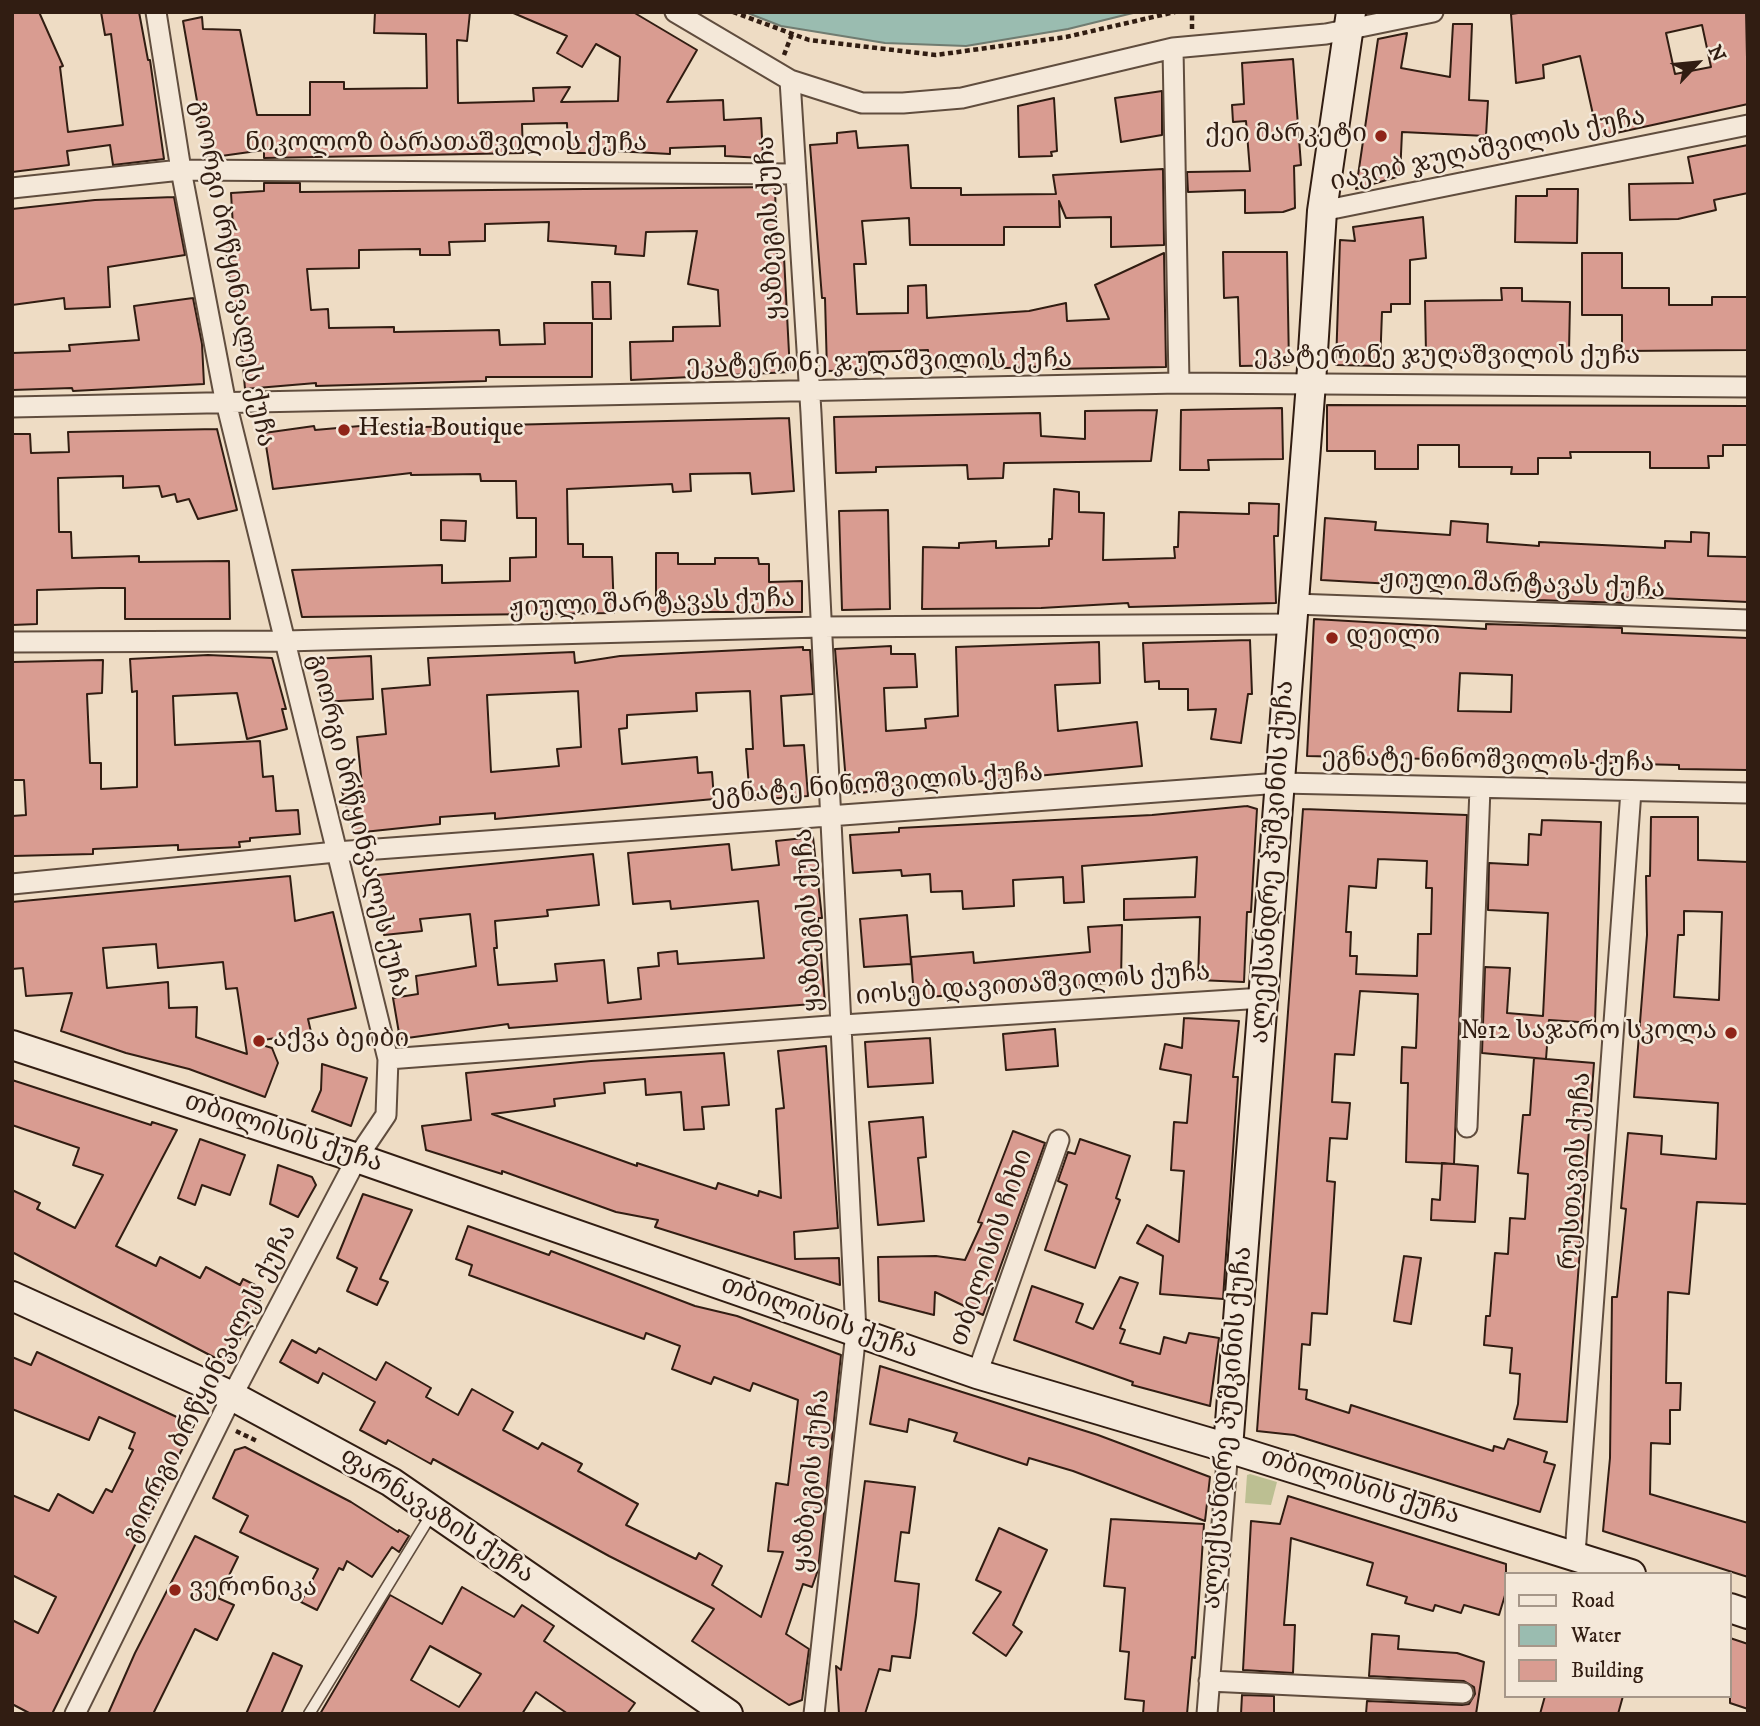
<!DOCTYPE html>
<meta charset="utf-8">
<style>
body{margin:0}
#map{position:relative;width:1760px;height:1726px;overflow:hidden;background:#eedcc4;font-family:"IM FELL DW Pica",serif}
canvas{display:block}
.frame{position:absolute;inset:0;border:14px solid #311d12;pointer-events:none}
.legend{position:absolute;left:1504px;top:1572px;width:228px;height:126px;box-sizing:border-box;background:#f4e8d9;border:2px solid #a69789;margin:0;padding:9px 12px;list-style:none;font-size:21px;color:#311d12}
.legend li{display:flex;align-items:center;gap:14px;height:35px}
.legend b{width:35px;border:2px solid #a69789}
.north{position:absolute;left:1662px;top:28px;width:70px;height:70px;-webkit-text-stroke:5px #f4e8d9;paint-order:stroke;rotate:64deg;font-size:19px;font-weight:700;line-height:28px;text-align:center;color:#311d12}
.north::after{content:'';display:block;margin:auto;width:24px;height:32px;background:#311d12;clip-path:polygon(50% 0,100% 100%,50% 72%,0 100%)}
</style>
<div id="map">
<canvas width="1760" height="1726"></canvas>
<div class="frame"></div>
<ul class="legend">
<li><b style="height:9px;background:#f4e8d9"></b>Road</li>
<li><b style="height:19px;background:#9abcb0"></b>Water</li>
<li><b style="height:19px;background:#d99c91"></b>Building</li>
</ul>
<div class="north">N</div>
</div>
<script>
const c = document.querySelector('canvas').getContext('2d');
c.lineJoin = 'round';
function fill(path, color) {
  c.fillStyle = color;
  c.fill(path, 'evenodd');
}
function poly(rows) {
  const path = new Path2D();
  for (const r of rows) {
    path.moveTo(r[0], r[1]);
    for (let i = 2; i < r.length; i += 2) path.lineTo(r[i], r[i + 1]);
  }
  return path;
}
function stroke(path, color, width, dash) {
  c.strokeStyle = color;
  c.lineWidth = width;
  c.lineCap = dash ? 'butt' : 'round';
  c.setLineDash(dash || []);
  c.stroke(path);
}
function drawText(font, color, halo, rows, align = 'center') {
  c.font = font + ' "IM FELL DW Pica","Noto Serif Georgian",serif';
  c.lineWidth = 5;
  c.setLineDash([]);
  c.textBaseline = 'middle';
  c.strokeStyle = halo;
  c.fillStyle = color;
  for (const [text, x, y, turn = 0] of rows) {
    c.save();
    c.translate(x, y);
    c.rotate((+turn || 0) * Math.PI / 180);
    c.textAlign = isNaN(turn) ? turn : align;
    if (halo) c.strokeText(text, 0, 0);
    c.fillText(text, 0, 0);
    c.restore();
  }
}
fill(poly([
 [1250,1474,1277,1482,1271,1505,1245,1503,1247,1475]
]), '#bcbf92');
const water = poly([
 [745,12,1137,12,1068,29,966,46,885,43,781,26,745,12]
]);
fill(water, '#9abcb0');
stroke(water, '#707c71', 2);
const building = poly([
 [12,12,39,12,63,66,60,67,68,132,123,125,111,34,105,35,101,12,139,12,148,60,150,60,164,159,113,165,110,145,67,151,69,165,12,172,12,12],
 [375,12,470,12,467,41,457,40,458,103,534,101,533,88,570,87,561,102,618,101,620,57,596,44,582,67,557,53,567,36,511,12,633,12,697,50,667,102,723,100,724,120,761,118,763,158,725,156,725,146,670,148,670,154,596,150,596,153,568,153,567,123,522,124,523,153,264,158,264,150,207,158,183,21,202,17,203,29,240,30,257,115,310,115,310,82,344,82,344,89,427,88,426,34,374,33,375,12],
 [1525,12,1746,12,1748,104,1598,137,1580,56,1543,65,1544,78,1516,83,1511,14,1525,12],
 [1702,25,1711,67,1675,74,1666,33,1702,25],
 [1453,24,1472,24,1469,100,1488,101,1486,136,1402,132,1400,176,1356,189,1378,39,1407,33,1401,68,1450,77,1453,24],
 [1293,59,1301,165,1294,166,1295,208,1283,212,1245,213,1245,190,1188,192,1187,172,1250,171,1246,121,1233,122,1232,105,1244,104,1242,63,1293,59],
 [1162,91,1162,135,1121,142,1115,98,1162,91],
 [1054,98,1057,151,1051,152,1052,156,1019,157,1018,106,1054,98],
 [856,131,858,148,908,145,911,188,961,188,961,195,1056,194,1053,175,1163,169,1164,245,1111,247,1111,217,1066,218,1059,201,1060,227,1004,227,1004,245,910,245,909,218,862,221,866,264,854,264,857,314,908,313,908,286,926,285,927,318,1029,311,1066,303,1067,321,1109,319,1095,285,1164,253,1166,367,1053,369,1053,366,984,369,984,365,929,369,928,350,869,352,870,370,827,371,825,298,822,298,810,145,837,143,837,133,856,131],
 [1748,145,1748,193,1714,200,1716,210,1678,219,1630,220,1629,184,1693,183,1688,157,1748,145],
 [264,183,300,183,300,192,775,187,777,257,784,257,790,372,631,380,630,342,673,341,673,327,720,326,718,290,688,284,697,231,646,232,644,256,615,254,616,246,548,241,549,222,485,224,485,241,449,242,450,255,420,255,420,249,359,250,359,268,307,269,311,310,328,309,329,328,394,327,394,332,499,330,500,345,545,344,544,323,592,323,592,377,486,377,486,381,316,386,316,383,245,389,239,321,235,321,223,227,233,227,231,193,264,191,264,183],
 [1547,189,1578,189,1577,243,1515,242,1516,196,1547,196,1547,189],
 [174,197,185,255,108,267,110,307,65,309,64,298,12,305,12,209,95,200,174,197],
 [1423,217,1426,258,1410,260,1410,304,1391,304,1391,312,1382,312,1380,366,1336,365,1340,240,1355,241,1353,227,1423,217],
 [1223,252,1287,252,1289,365,1240,366,1238,297,1224,298,1223,252],
 [1582,253,1622,253,1622,288,1669,288,1669,305,1712,305,1712,297,1748,297,1748,350,1622,351,1622,315,1582,315,1582,253],
 [592,282,610,282,611,319,593,319,592,282],
 [1501,288,1522,288,1522,301,1570,302,1569,352,1426,354,1425,301,1502,300,1501,288],
 [193,298,202,344,204,384,73,391,72,388,12,390,12,353,70,351,69,345,139,340,134,306,193,298],
 [1327,405,1748,406,1748,445,1723,445,1723,456,1708,456,1709,468,1650,468,1650,452,1570,452,1571,458,1538,458,1538,474,1511,474,1512,467,1459,467,1459,445,1418,445,1418,469,1375,469,1375,451,1327,451,1327,405],
 [1282,408,1283,459,1208,460,1209,470,1180,470,1181,410,1282,408],
 [1157,410,1151,461,1004,463,1003,478,968,479,967,465,876,467,876,472,836,473,834,417,1040,413,1041,436,1085,439,1085,411,1157,410],
 [789,418,794,491,752,494,750,473,690,474,691,491,673,492,672,484,567,489,568,544,583,544,583,557,612,557,614,613,302,617,292,570,442,565,442,583,510,581,510,558,536,557,536,518,517,518,516,481,481,481,480,474,411,475,411,473,273,489,264,433,314,426,315,430,383,424,383,428,789,418],
 [217,429,237,510,198,519,189,499,177,502,175,494,162,497,159,486,123,488,123,476,58,478,59,532,71,532,72,558,139,556,139,562,229,561,230,619,125,619,125,588,101,588,37,590,37,624,12,625,12,434,30,434,31,453,69,452,68,432,217,429],
 [1054,489,1079,492,1079,512,1104,513,1103,560,1175,558,1174,547,1178,547,1179,512,1249,514,1249,503,1279,504,1278,536,1274,536,1276,603,1129,607,1128,603,1041,608,922,609,923,547,959,548,959,543,996,541,996,548,1049,546,1049,539,1052,539,1054,489],
 [888,510,890,609,842,610,839,511,888,510],
 [1325,518,1376,522,1375,530,1450,535,1451,521,1488,524,1487,542,1539,546,1539,542,1665,548,1665,541,1691,542,1691,532,1709,533,1708,556,1748,557,1748,602,1633,597,1624,598,1624,603,1537,600,1537,592,1321,580,1325,518],
 [441,520,466,521,465,541,441,540,441,520],
 [656,553,678,553,678,564,715,564,715,558,758,558,759,564,769,564,769,582,802,581,802,612,656,612,656,553],
 [1314,619,1486,629,1486,624,1622,628,1622,633,1748,638,1748,770,1679,769,1679,765,1307,756,1314,619],
 [1460,673,1512,675,1511,712,1458,711,1460,673],
 [1250,640,1252,694,1248,694,1241,743,1211,739,1216,709,1188,710,1188,689,1159,689,1159,681,1145,682,1143,643,1250,640],
 [1099,642,1100,683,1055,685,1058,731,1137,722,1142,766,847,794,835,649,891,646,891,654,915,654,917,687,884,688,886,731,926,728,925,719,958,716,956,647,1099,642],
 [803,647,803,650,810,650,813,694,781,696,784,746,804,745,808,796,750,800,746,749,753,749,750,691,696,693,697,711,627,715,627,728,619,729,622,764,697,757,698,773,712,772,714,799,495,819,495,813,440,817,440,824,354,833,341,788,362,786,357,737,386,734,382,689,430,685,428,658,574,652,575,663,620,656,803,647],
 [578,691,581,747,557,749,559,766,491,772,487,695,578,691],
 [208,655,272,658,286,709,282,709,287,729,247,739,237,693,173,696,175,745,260,741,263,777,273,776,276,811,298,810,300,834,250,838,250,841,239,842,240,847,178,850,178,845,93,849,93,854,12,856,12,816,26,815,24,780,12,780,12,662,103,660,102,693,87,694,90,763,101,763,101,789,137,787,137,691,132,692,130,659,208,655],
 [371,656,373,699,322,702,312,659,371,656],
 [1247,806,1257,809,1251,912,1247,912,1244,982,1198,980,1200,917,1124,920,1124,899,1195,897,1197,857,1082,866,1084,902,1064,903,1063,877,1013,880,1014,906,963,909,962,891,931,892,930,874,902,876,901,870,853,873,850,835,899,832,899,828,1152,815,1247,806],
 [1303,809,1467,815,1454,1164,1406,1162,1408,1083,1401,1083,1402,1047,1416,1048,1418,994,1360,991,1354,1055,1335,1054,1332,1102,1350,1103,1347,1139,1330,1138,1327,1181,1335,1182,1327,1314,1312,1313,1310,1345,1302,1344,1299,1389,1307,1390,1306,1399,1349,1413,1351,1405,1493,1451,1494,1446,1504,1449,1508,1439,1547,1452,1544,1462,1555,1465,1540,1512,1294,1435,1257,1431,1303,809],
 [1378,859,1427,861,1426,888,1432,888,1431,934,1418,934,1417,976,1356,974,1357,956,1350,956,1351,932,1346,932,1349,886,1376,888,1378,859],
 [1651,817,1698,817,1698,860,1748,862,1748,1204,1697,1202,1689,1294,1668,1292,1666,1383,1681,1383,1680,1410,1670,1410,1670,1444,1651,1443,1650,1494,1748,1523,1748,1577,1603,1531,1610,1458,1612,1297,1617,1297,1626,1209,1621,1208,1628,1133,1662,1136,1661,1154,1716,1159,1718,1103,1634,1097,1647,935,1646,876,1650,876,1651,817],
 [1684,911,1722,912,1719,1000,1674,997,1678,935,1684,935,1684,911],
 [1542,820,1601,822,1595,1023,1549,1020,1546,1059,1482,1053,1485,967,1510,968,1507,1013,1543,1016,1548,913,1488,910,1489,863,1528,865,1529,834,1541,835,1542,820],
 [813,837,822,918,818,918,825,1003,509,1028,508,1024,400,1039,393,998,418,994,416,976,476,966,470,914,420,919,422,931,384,935,378,875,593,854,599,905,547,910,548,916,495,921,497,948,494,948,498,985,557,981,555,964,604,960,608,1003,641,999,638,968,659,966,658,953,677,951,678,964,764,958,758,901,671,909,670,901,633,904,628,853,729,844,732,870,779,865,776,841,813,837],
 [290,876,295,921,333,912,356,1008,308,1019,311,1032,252,1042,272,1048,278,1063,265,1097,189,1069,126,1053,61,1031,72,993,26,996,23,968,12,969,12,902,290,876],
 [156,944,158,968,223,962,226,989,237,988,247,1054,196,1037,197,1007,169,1008,168,982,107,988,103,948,156,944],
 [907,915,911,964,864,967,860,919,907,915],
 [1122,925,1121,982,914,998,911,957,973,952,974,963,1090,952,1088,927,1122,925],
 [1184,1018,1239,1021,1233,1077,1238,1077,1223,1299,1160,1294,1163,1256,1137,1243,1147,1225,1179,1242,1184,1171,1171,1170,1174,1122,1187,1123,1191,1075,1160,1069,1165,1044,1182,1048,1184,1018],
 [1055,1029,1058,1066,1006,1070,1003,1034,1055,1029],
 [930,1038,933,1083,868,1087,865,1042,930,1038],
 [826,1046,838,1228,794,1232,795,1259,839,1258,840,1285,655,1227,658,1220,616,1212,502,1171,502,1174,426,1150,422,1126,471,1120,466,1073,591,1061,724,1053,729,1105,702,1107,704,1129,684,1130,681,1092,646,1095,645,1079,604,1083,605,1093,554,1099,555,1106,492,1114,637,1166,637,1163,716,1189,718,1183,758,1196,759,1191,781,1198,776,1109,784,1108,778,1051,826,1046],
 [1534,1058,1594,1063,1567,1422,1514,1419,1518,1404,1520,1374,1510,1373,1512,1348,1484,1345,1486,1316,1490,1316,1495,1253,1508,1254,1510,1218,1525,1219,1528,1174,1518,1173,1523,1115,1530,1115,1534,1058],
 [322,1064,367,1078,351,1126,312,1111,321,1090,322,1064],
 [12,1080,151,1125,152,1122,177,1130,116,1246,156,1266,160,1257,200,1278,206,1267,240,1285,243,1279,265,1290,227,1364,12,1252,12,1190,40,1203,37,1209,75,1228,103,1175,73,1165,79,1148,12,1125,12,1080],
 [923,1117,926,1157,918,1158,924,1221,878,1225,869,1122,923,1117],
 [1013,1131,1045,1143,983,1315,935,1292,934,1315,879,1301,878,1257,936,1256,965,1260,982,1223,978,1222,1013,1131],
 [200,1139,245,1155,230,1195,202,1185,195,1205,178,1198,200,1139],
 [1080,1139,1130,1156,1116,1198,1120,1200,1095,1268,1045,1250,1067,1185,1058,1181,1068,1152,1075,1154,1080,1139],
 [1442,1163,1478,1166,1475,1222,1431,1220,1432,1199,1440,1200,1442,1163],
 [278,1165,312,1177,316,1185,298,1217,270,1204,278,1165],
 [363,1194,412,1210,380,1279,388,1282,377,1305,347,1291,357,1268,337,1258,363,1194],
 [468,1226,549,1255,551,1251,695,1306,737,1316,841,1355,818,1570,812,1587,803,1584,786,1634,809,1649,802,1700,789,1705,692,1641,714,1609,609,1556,433,1459,431,1464,388,1440,386,1444,360,1430,375,1402,323,1373,318,1383,280,1362,292,1340,316,1353,319,1348,376,1380,386,1362,431,1388,426,1397,458,1415,472,1389,513,1412,503,1430,538,1449,542,1443,582,1464,578,1471,638,1504,626,1525,696,1559,699,1553,722,1566,712,1585,761,1617,783,1552,768,1551,776,1483,788,1485,798,1400,753,1383,750,1391,714,1377,711,1384,672,1369,680,1346,646,1333,644,1339,469,1275,472,1265,456,1259,468,1226],
 [1404,1256,1421,1258,1411,1324,1394,1321,1404,1256],
 [1120,1277,1138,1283,1120,1328,1125,1330,1120,1343,1160,1354,1164,1337,1186,1343,1189,1333,1219,1338,1210,1406,1132,1385,1133,1382,1014,1340,1032,1286,1083,1304,1076,1322,1093,1329,1120,1277],
 [37,1352,194,1425,52,1714,31,1714,12,1704,12,1620,38,1633,56,1597,12,1575,12,1495,49,1511,58,1494,93,1513,106,1489,112,1492,133,1450,129,1448,135,1433,99,1417,89,1440,12,1409,12,1357,31,1365,37,1352],
 [880,1366,1098,1435,1210,1477,1205,1521,1073,1471,1029,1458,1027,1465,954,1441,957,1433,909,1419,907,1432,870,1424,880,1366],
 [245,1447,351,1502,398,1532,399,1530,409,1536,399,1552,392,1547,372,1577,347,1561,343,1570,339,1568,317,1610,301,1602,318,1569,240,1532,248,1516,213,1498,235,1450,245,1447],
 [865,1481,915,1487,909,1533,901,1532,895,1581,919,1584,916,1615,910,1658,892,1656,890,1671,879,1669,865,1714,839,1714,836,1666,841,1670,865,1481],
 [1288,1496,1506,1564,1506,1592,1499,1615,1464,1605,1461,1613,1435,1605,1433,1611,1405,1603,1407,1597,1367,1585,1373,1563,1291,1538,1284,1625,1295,1625,1293,1673,1243,1670,1251,1521,1280,1524,1288,1496],
 [1111,1519,1204,1524,1195,1658,1192,1657,1187,1714,1143,1714,1144,1701,1125,1699,1129,1652,1120,1651,1125,1588,1104,1586,1111,1519],
 [999,1528,1047,1550,1013,1625,1022,1632,1006,1656,973,1633,1001,1592,976,1580,999,1528],
 [195,1536,238,1557,218,1598,234,1605,217,1640,195,1629,153,1714,108,1714,135,1653,195,1536],
 [462,1587,514,1617,522,1605,554,1626,544,1641,635,1703,627,1714,568,1714,536,1692,522,1714,320,1714,390,1595,442,1624,462,1587],
 [430,1646,481,1674,459,1707,411,1680,430,1646],
 [1372,1634,1399,1636,1398,1649,1457,1653,1484,1662,1476,1714,1366,1714,1367,1701,1462,1705,1469,1704,1475,1694,1474,1687,1464,1681,1369,1676,1372,1634],
 [1730,1638,1748,1644,1748,1709,1730,1703,1730,1638],
 [273,1653,302,1666,281,1714,246,1714,273,1653],
 [1242,1695,1274,1696,1274,1714,1241,1714,1242,1695],
 [1545,1696,1623,1696,1618,1714,1540,1714,1545,1696]
]);
fill(building, '#d99c91');
stroke(building, '#311d12', 2);
const service = poly([
 [309,1714,431,1515]
]);
const minor = poly([
 [675,12,790,80,862,103,903,103,962,98,1173,48,1326,34,1433,12],
 [1173,48,1179,383],
 [790,80,811,413,856,1332,814,1714],
 [12,188,181,170,796,174],
 [1322,211,1748,125],
 [12,407,1179,383,1748,387],
 [1294,604,1748,620],
 [12,642,285,641,821,627,1292,624],
 [12,884,336,852,1280,783,1748,793],
 [388,1059,843,1025,1263,998],
 [1467,1127,1480,788],
 [977,1374,1059,1140],
 [1575,1554,1631,791],
 [1209,1681,1463,1693],
 [75,1714,232,1396,357,1158,386,1115,388,1059,224,394,181,170,156,12],
 [1207,1714,1228,1448]
]);
const secondary = poly([
 [12,1045,357,1158,977,1374,1228,1448,1631,1574],
 [12,1296,232,1396,391,1482,728,1714],
 [1228,1448,1311,383,1322,211,1351,12],
 [1730,1608,1748,1614]
]);
stroke(service, '#604d3e', 13);
stroke(minor, '#604d3e', 23);
stroke(secondary, '#311d12', 32);
stroke(poly([
 [733,12,809,40,936,55,1066,37,1175,12],
 [1192,29,1192,12],
 [784,55,792,34],
 [236,1431,259,1442]
]), '#311d12', 4.5, [5, 3.5]);
stroke(service, '#f4e8d9', 10);
stroke(minor, '#f4e8d9', 19);
stroke(secondary, '#f4e8d9', 28);
for (const [x, y, r, color] of [
 [1381,136,7,"#8f2418"],
 [344,430,7,"#8f2418"],
 [1332,638,7,"#8f2418"],
 [1731,1033,7,"#8f2418"],
 [259,1041,7,"#8f2418"],
 [175,1590,7,"#8f2418"]
]) {
  const dot = new Path2D();
  dot.arc(x, y, r, 0, 2 * Math.PI);
  c.fillStyle = color;
  c.fill(dot);
  stroke(dot, '#f4e8d9', 2.5);
}
drawText('26px', '#311d12', '#f4e8d9', [
 ["ქეი მარკეტი",1367,136,"right"],
 ["Hestia Boutique",358,430],
 ["დეილი",1346,638],
 ["№12 საჯარო სკოლა",1717,1033,"right"],
 ["აქვა ბეიბი",273,1041],
 ["ვერონიკა",189,1590]
], 'left');
drawText('26px', '#311d12', '#f4e8d9', [
 ["ნიკოლოზ ბარათაშვილის ქუჩა",446,145],
 ["იაკობ ჯუღაშვილის ქუჩა",1488,151,-12],
 ["ყაზბეგის ქუჩა",772,228,-93],
 ["გიორგი ბრწყინვალეს ქუჩა",231,274,79],
 ["ეკატერინე ჯუღაშვილის ქუჩა",1447,358],
 ["ეკატერინე ჯუღაშვილის ქუჩა",879,364,-1],
 ["ჟიული შარტავას ქუჩა",1522,586,2],
 ["ჟიული შარტავას ქუჩა",652,605,-2],
 ["ეგნატე ნინოშვილის ქუჩა",1488,762,1],
 ["ეგნატე ნინოშვილის ქუჩა",877,786,-4],
 ["გიორგი ბრწყინვალეს ქუჩა",357,826,76],
 ["ალექსანდრე პუშკინის ქუჩა",1274,862,-86],
 ["ყაზბეგის ქუჩა",810,920,-93],
 ["იოსებ დავითაშვილის ქუჩა",1033,986,-4],
 ["თბილისის ქუჩა",283,1134,18],
 ["რუსთავის ქუჩა",1577,1171,-86],
 ["თბილისის ჩიხი",993,1248,-71],
 ["თბილისის ქუჩა",819,1319,19],
 ["გიორგი ბრწყინვალეს ქუჩა",211,1384,-63],
 ["ალექსანდრე პუშკინის ქუჩა",1229,1428,-85],
 ["ყაზბეგის ქუჩა",813,1481,-84],
 ["თბილისის ქუჩა",1360,1488,17],
 ["ფარნავაზის ქუჩა",436,1517,33]
]);
</script>
